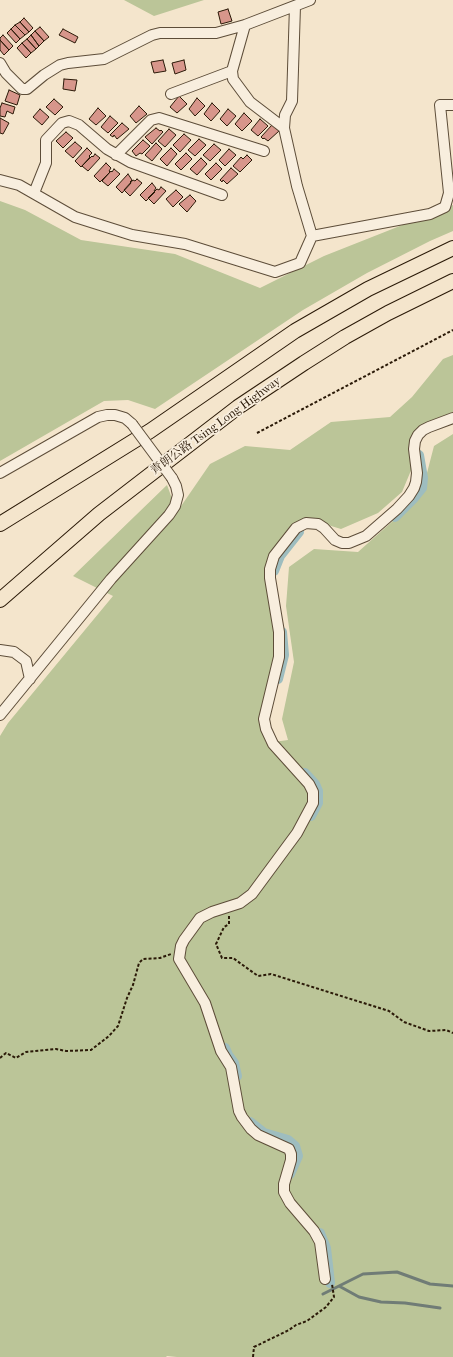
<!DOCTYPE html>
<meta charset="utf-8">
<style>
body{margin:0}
canvas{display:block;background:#f4e5cc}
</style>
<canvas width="453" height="1357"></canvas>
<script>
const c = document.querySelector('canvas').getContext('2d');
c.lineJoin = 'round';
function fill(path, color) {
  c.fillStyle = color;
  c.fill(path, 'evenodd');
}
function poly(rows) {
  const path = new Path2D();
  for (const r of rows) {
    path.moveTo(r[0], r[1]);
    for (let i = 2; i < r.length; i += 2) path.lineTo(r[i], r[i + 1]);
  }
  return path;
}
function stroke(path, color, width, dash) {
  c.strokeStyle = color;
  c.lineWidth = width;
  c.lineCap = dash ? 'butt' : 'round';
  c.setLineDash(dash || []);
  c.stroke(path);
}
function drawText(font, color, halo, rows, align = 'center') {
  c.font = font + ' "IM FELL French Canon","Noto Serif TC",serif';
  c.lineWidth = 3.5;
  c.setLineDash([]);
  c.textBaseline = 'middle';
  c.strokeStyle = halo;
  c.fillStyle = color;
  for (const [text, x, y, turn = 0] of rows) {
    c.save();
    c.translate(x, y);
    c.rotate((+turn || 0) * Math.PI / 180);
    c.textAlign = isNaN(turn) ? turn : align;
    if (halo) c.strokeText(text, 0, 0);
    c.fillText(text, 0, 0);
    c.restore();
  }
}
fill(poly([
 [124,0,204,0,154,16],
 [0,201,25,210,81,240,175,254,260,288,324,256,453,205,453,231,430,241,367,273,303,310,155,409,128,400,104,401,0,461],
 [453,355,453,412,426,423,413,445,412,468,402,492,378,513,341,529,308,519,267,571,273,612,277,663,261,711,260,727,266,743,288,740,282,719,294,662,286,606,289,567,314,549,358,552,421,496,434,446,453,434,453,1357,177,1357,167,1356,166,1357,0,1357,0,736,8,723,113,596,73,576,167,485,177,512,210,464,245,446,290,450,331,422,390,417,412,397,443,359]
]), '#bbc598');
stroke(poly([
 [339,1286,359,1297,381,1302,405,1303,440,1308],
 [323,1294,363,1274,397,1272,430,1284,453,1286]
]), '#707c76', 3);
stroke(poly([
 [395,517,414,498,422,488,423,478,419,455],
 [274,571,280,556,299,532],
 [278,679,284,655,282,632],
 [305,773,315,784,318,791,318,803,311,816],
 [225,1048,228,1055,234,1063,237,1076],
 [250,1122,264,1133,288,1140,295,1146,298,1156,290,1174],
 [320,1233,326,1248,330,1283]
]), '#9ebdbf', 10);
const building = poly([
 [228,9,232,21,221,24,218,12,228,9],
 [24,18,33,28,29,32,20,22,24,18],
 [20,22,29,32,25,35,15,25,20,22],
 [15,25,25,35,20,39,11,29,15,25],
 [40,27,49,37,44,41,35,31,40,27],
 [11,29,20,39,16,43,7,33,11,29],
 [63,29,78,37,75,43,59,35,63,29],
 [35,31,44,41,39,46,31,35,35,31],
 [3,35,13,46,9,50,0,40,0,38,3,35],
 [31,35,39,46,36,49,27,39,31,35],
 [27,39,36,49,31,53,22,43,27,39],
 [0,40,9,50,4,55,0,50,0,40],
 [22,43,31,53,26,58,17,48,22,43],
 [163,60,166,71,154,73,151,62,163,60],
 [184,60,186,70,175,74,172,63,184,60],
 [64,79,77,80,75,91,63,89,64,79],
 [9,90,20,95,17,105,5,101,9,90],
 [179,96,187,104,177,113,170,107,179,96],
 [197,98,205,106,195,116,189,109,197,98],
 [54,99,63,107,55,115,46,107,54,99],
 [2,103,15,107,13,114,7,111,5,117,0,116,0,108,2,103],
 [212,103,220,111,211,121,204,114,212,103],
 [139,106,147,114,136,123,130,116,139,106],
 [98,108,106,116,96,125,89,119,98,108],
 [40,109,49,117,42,125,33,117,40,109],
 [228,109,236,116,227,126,220,119,228,109],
 [244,113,252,121,242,131,235,124,244,113],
 [110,116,118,123,108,133,101,127,110,116],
 [0,118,9,123,3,134,0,133,0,118],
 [260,119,268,126,258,136,251,130,260,119],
 [122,123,129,129,117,139,114,135,113,137,110,135,122,123],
 [272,125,279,131,268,141,264,138,263,139,261,137,272,125],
 [156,128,160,131,161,130,163,132,152,144,145,137,156,128],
 [169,129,176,135,165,147,158,141,169,129],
 [66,132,73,138,63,148,56,141,66,132],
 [184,134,191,140,180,152,173,145,184,134],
 [199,139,206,145,195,156,188,150,199,139],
 [143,140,150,146,142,154,140,153,136,156,132,151,143,140],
 [75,142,82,148,73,158,65,151,75,142],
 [156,143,162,149,152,161,145,155,156,143],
 [214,144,221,150,210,161,203,155,214,144],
 [87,148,92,153,89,156,90,157,81,167,75,161,87,148],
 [171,148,177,154,167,166,160,159,171,148],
 [229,149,236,155,225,166,219,160,229,149],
 [186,153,192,159,181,170,175,164,186,153],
 [95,154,100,158,88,171,82,166,92,156,93,157,95,154],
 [247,155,252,160,240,172,233,166,241,157,243,159,247,155],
 [201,158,207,164,197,175,190,169,201,158],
 [106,163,111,168,109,171,110,172,100,182,94,176,106,163],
 [216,163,222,169,211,180,205,174,216,163],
 [231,168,238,174,227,184,223,180,222,182,220,180,231,168],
 [114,169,120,174,108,186,102,181,111,171,112,172,114,169],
 [128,174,132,180,130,182,131,183,122,193,116,187,128,174],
 [137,179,142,183,130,196,124,190,133,180,135,181,137,179],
 [152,183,156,188,154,191,155,192,146,201,140,195,152,183],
 [161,187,166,191,154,204,148,198,157,189,159,190,161,187],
 [176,190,183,197,173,207,166,199,176,190],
 [190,195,196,201,187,212,179,204,190,195]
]);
fill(building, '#d7968b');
stroke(building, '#2b1a08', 1);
const minor = poly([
 [0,63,6,73,22,89,27,89,44,75,60,65,68,63,104,59,152,35,160,33,216,33,245,25,310,0],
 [171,94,232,71],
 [284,128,285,115,292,101,295,6],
 [116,155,151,120,159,118,264,151],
 [0,180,19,185,75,217,132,235,185,244,275,272,300,263,312,236,297,186,284,128,250,102,233,79,232,71,245,25],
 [34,193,46,163,46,140,62,123,69,121,79,125,107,149,130,162,222,195],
 [312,236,430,214,445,207,449,193,440,105,453,105],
 [0,473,98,417,107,415,115,415,125,418,132,424],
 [0,650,14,652,26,661,30,679],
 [0,715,111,579,169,515,175,506,178,495,176,486,172,478],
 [325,1279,320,1242,314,1231,290,1203,284,1192,284,1184,291,1160,291,1154,289,1149,258,1135,251,1129,242,1117,239,1111,231,1067,221,1051,205,1003,179,959,181,946,184,940,200,918,212,912,240,903,252,894,297,833,313,803,313,792,309,784,273,744,266,729,264,719,279,657,279,632,270,578,270,569,274,556,296,528,306,523,318,524,324,528,335,540,342,543,349,543,366,536,397,509,409,496,414,488,416,482,417,473,414,449,415,441,418,435,423,430,429,427,453,418]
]);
const highway = poly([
 [0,524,150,431,295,331,368,289,453,248],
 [0,600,99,514,238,407,304,363,345,337,388,313,453,281]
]);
stroke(minor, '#5d4d39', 12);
stroke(highway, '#2b1a08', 16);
stroke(poly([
 [257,433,453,330],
 [229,916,229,924,224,927,216,944,222,958,233,958,258,976,271,974,389,1011,404,1022,429,1031,446,1030,453,1033],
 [0,1058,6,1053,16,1058,26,1052,56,1049,66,1051,91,1050,109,1036,118,1026,127,998,133,985,139,963,143,959,160,958,171,954],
 [253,1357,254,1347,289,1330,296,1325,307,1321,326,1307,334,1297,332,1284]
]), '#2b1a08', 2, [3, 2]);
stroke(minor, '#f8eede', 10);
stroke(highway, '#f4e5cc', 14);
const minorBridge = poly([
 [132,424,172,478]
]);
stroke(minorBridge, '#5d4d39', 12, []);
stroke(minorBridge, '#f8eede', 10);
drawText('12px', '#2b1a08', '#f8eede', [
 ["青朗公路 Tsing Long Highway",216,426,-36]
]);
</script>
